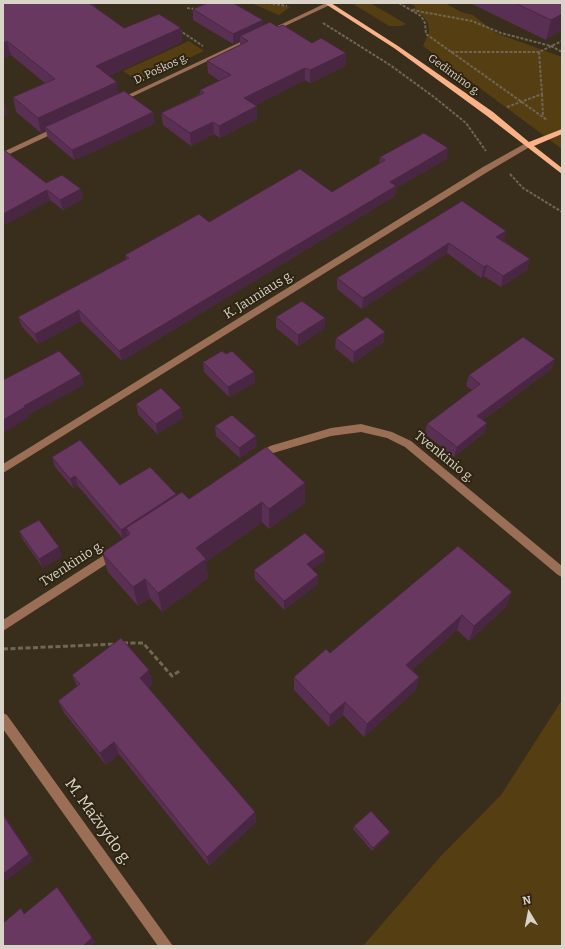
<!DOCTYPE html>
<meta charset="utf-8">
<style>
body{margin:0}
#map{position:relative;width:565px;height:949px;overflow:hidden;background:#392e1b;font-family:Bitter,serif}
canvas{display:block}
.frame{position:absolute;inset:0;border:4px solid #dad4c8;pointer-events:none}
.north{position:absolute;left:509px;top:893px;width:40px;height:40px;-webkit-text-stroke:3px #2e2412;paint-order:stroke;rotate:350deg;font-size:11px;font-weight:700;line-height:16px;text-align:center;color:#dad4c8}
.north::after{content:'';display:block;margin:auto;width:14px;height:18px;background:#dad4c8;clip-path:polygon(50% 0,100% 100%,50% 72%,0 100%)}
</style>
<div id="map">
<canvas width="565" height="949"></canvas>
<div class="frame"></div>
<div class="north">N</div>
</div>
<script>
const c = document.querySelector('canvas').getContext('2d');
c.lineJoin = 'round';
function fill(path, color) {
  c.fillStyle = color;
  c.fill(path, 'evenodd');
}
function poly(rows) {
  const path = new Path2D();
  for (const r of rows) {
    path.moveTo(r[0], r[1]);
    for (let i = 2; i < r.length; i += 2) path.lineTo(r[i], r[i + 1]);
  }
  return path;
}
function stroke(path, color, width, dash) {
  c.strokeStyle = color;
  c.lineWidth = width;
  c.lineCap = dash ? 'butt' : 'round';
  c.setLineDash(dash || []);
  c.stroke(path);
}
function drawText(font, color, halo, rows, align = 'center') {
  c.font = font + ' Bitter,serif';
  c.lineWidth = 4;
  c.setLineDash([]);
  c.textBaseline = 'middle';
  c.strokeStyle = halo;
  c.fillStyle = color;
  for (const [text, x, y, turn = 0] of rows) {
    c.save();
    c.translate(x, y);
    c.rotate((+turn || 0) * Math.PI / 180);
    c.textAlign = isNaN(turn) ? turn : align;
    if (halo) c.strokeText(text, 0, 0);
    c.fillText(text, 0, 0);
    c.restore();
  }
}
fill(poly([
 [251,3,261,3,290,7,279,15],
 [355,3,370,3,406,24,401,26,389,26,355,5],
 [409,3,445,3,461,12,473,15,496,33,562,57,562,149,423,46,429,32,428,23,422,15,412,9,416,7],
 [189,41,204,51,138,81,123,71],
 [562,700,562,946,363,946,440,857,501,795]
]), '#553e12');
stroke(poly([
 [268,3,287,6],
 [399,3,421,16,425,23,426,34,547,120],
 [187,8,195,9],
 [412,10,472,21,501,33,551,46,562,52],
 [323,23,390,65,434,97,466,123,486,151],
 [179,30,203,46],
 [451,52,539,52],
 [542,94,543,117],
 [507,107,542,94,539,52,562,41],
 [510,174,523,188,562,212]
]), '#6f6655', 2, [3, 1.5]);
stroke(poly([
 [123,643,143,643,172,676,181,670],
 [3,649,116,644]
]), '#6f6655', 3, [5, 2.5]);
fill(poly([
 [326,3,332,4,268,34,263,33,326,3],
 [249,38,254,39,121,102,115,101,249,38],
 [56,127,63,129,3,157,3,152,56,127],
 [526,143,532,143,533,145,489,171,3,473,3,464,483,167,526,143],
 [361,424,392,432,411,441,562,566,562,577,558,575,405,447,387,438,361,432,331,436,273,453,260,461,257,460,255,457,257,454,270,446,331,428,361,424],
 [115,548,119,550,120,553,119,556,3,631,3,620,115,548],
 [3,713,7,715,173,946,158,946,3,729,3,713]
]), '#9b6f56');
fill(poly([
 [324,3,331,3,398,46,493,112,529,142,562,129,562,134,534,146,562,168,562,174,487,116,394,48,324,3]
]), '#fab289');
fill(poly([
 [3,3,94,3,95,7,124,28,181,28,182,42,109,76,119,93,153,112,155,123,100,149,74,160,48,138,46,131,41,133,16,112,13,97,45,83,11,55,3,58],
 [199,3,233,3,263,20,263,25,346,65,310,83,305,80,255,105,257,106,257,119,220,138,214,134,191,146,163,125,161,113,200,94,200,90,220,81,208,73,207,61,240,45,240,41,233,44,193,20,193,9,203,5],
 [470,3,562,3,546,40],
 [3,149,46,183,83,199,63,210,50,200,3,226],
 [380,157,447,159,396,188,395,196,122,361,81,321,38,344,22,327,18,317,126,259,125,255,209,222,332,192,379,164],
 [462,201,504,241,530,259,527,270,501,287,484,276,481,278,447,253,362,309,337,289,337,278],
 [276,317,325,318,324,329,298,346,276,328],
 [336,338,384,342,353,363,335,348],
 [226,354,254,372,255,383,229,397,204,372,203,362],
 [555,359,551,369,483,420,487,423,484,433,454,457,425,434,427,424,472,390,466,386,469,375],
 [136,404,183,418,157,434,138,414],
 [215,426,257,446,240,458,216,436],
 [52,457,120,485,176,494,176,496,189,499,305,503,269,529,262,522,206,562,208,578,162,612,150,598,138,606,108,572,102,553,123,539,78,486,73,488,55,467],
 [19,531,62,556,43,568,23,540],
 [458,546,506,607,469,641,457,630,412,670,419,677,415,691,364,737,343,715,329,727,294,690,294,677,330,653],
 [325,552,324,561,312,569,318,584,284,610,255,579,254,570],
 [72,675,153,684,148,688,255,812,256,822,209,866,119,754,106,765,65,714,58,701,77,686],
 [354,826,390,832,389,835,372,851,353,829]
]), '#593053');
fill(poly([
 [85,3,94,3,95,10],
 [562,14,562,30,546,40,551,20],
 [263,20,263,30,240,36,240,41,233,44,233,34],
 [181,28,182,42,98,81,96,66],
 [7,41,11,55,3,58,3,43],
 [346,53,346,65,310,83,310,70],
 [305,68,305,80,245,111,244,98],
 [117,82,119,97,45,127,46,131,41,133,38,118],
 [5,104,8,115,3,117,3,105],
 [257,106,257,119,220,138,219,126],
 [153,112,155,123,100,149,74,160,72,150],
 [213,122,214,134,191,146,190,133],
 [448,148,447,159,396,188,395,196,122,361,119,351,390,182],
 [81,189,83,199,63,210,60,200],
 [47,190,50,200,3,226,3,214],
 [506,231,504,242,496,237],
 [449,243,447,253,362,309,363,298],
 [530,259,527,270,501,287,503,276],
 [487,265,484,276,481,278,484,267],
 [79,310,81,321,38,344,35,334],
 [325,318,324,329,298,346,298,335],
 [385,332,384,342,353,363,354,352],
 [555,359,551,369,475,426,477,416],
 [254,372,255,383,229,397,228,387],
 [81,374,84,385,28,415,29,417,3,433,3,420,24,406],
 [181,408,183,418,157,434,156,424],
 [487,423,484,433,454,457,457,447],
 [256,436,257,446,240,458,239,448],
 [75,476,78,486,73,488,70,479],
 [305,483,305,503,269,529,269,509],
 [176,494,177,504,126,528,128,536,123,539,121,530],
 [262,502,262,522,206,562,208,578,162,612,158,593,196,548],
 [59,547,62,556,43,568,39,559],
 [325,552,324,561,307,573,307,564],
 [318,575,318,584,284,610,284,601],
 [145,579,150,598,138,606,133,587],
 [512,592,506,607,469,641,474,626],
 [462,615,457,630,402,679,406,665],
 [149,670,153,684,144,691,140,678],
 [419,677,415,691,364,737,367,724],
 [345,702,343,715,329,727,330,715],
 [114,742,119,754,106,765,100,753],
 [255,812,256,822,209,866,207,857],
 [3,813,34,860,3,883],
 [390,832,389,835,372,851,373,848],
 [57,887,61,892,96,942,91,946,83,946]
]), '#492743');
const building = poly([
 [3,3,89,3,124,28,159,14,181,28,96,66,117,82,38,118,13,97,55,79,7,41,3,43,3,3],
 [208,3,233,3,263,20,233,34,193,9,208,3],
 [515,3,562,3,562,14,551,20,515,3],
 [270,22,278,27,283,25,312,43,321,38,346,53,310,70,305,68,244,98,257,106,219,126,213,122,190,133,161,113,204,93,200,90,231,75,207,61,248,41,240,36,270,22],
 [124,91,153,112,99,138,72,150,45,127,124,91],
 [424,133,448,148,390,182,396,186,119,351,79,310,35,334,18,317,129,258,125,255,199,214,209,222,300,169,332,192,385,160,380,157,424,133],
 [3,149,46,183,62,175,81,189,60,200,47,190,3,214,3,149],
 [462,201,506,231,496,237,530,259,503,276,487,265,484,267,449,243,363,298,337,278,462,201],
 [302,301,325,318,298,335,276,317,302,301],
 [367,317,385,332,354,352,336,338,367,317],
 [523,337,555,359,477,416,487,423,457,447,427,424,480,384,469,375,523,337],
 [59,351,81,374,24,406,25,407,3,420,3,380,59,351],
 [222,351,226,354,232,351,254,372,228,387,203,362,222,351],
 [161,388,181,408,156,424,136,404,161,388],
 [232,415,256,436,239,448,215,426,232,415],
 [80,440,120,485,150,467,176,494,121,530,75,476,70,479,52,457,80,440],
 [266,447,305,483,269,509,262,502,196,548,206,559,158,593,145,579,133,587,102,553,130,534,126,528,182,492,189,499,266,447],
 [39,520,59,547,39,559,19,531,39,520],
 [305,533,325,552,307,564,318,575,284,601,254,570,305,533],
 [458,546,512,592,474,626,462,615,406,665,419,677,367,724,345,702,330,715,294,677,326,649,330,653,458,546],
 [121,638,149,670,140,678,255,812,207,857,114,742,100,753,58,701,80,684,72,675,121,638],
 [371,811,390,832,373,848,354,826,371,811],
 [3,815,29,854,3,874,3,815],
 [57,887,92,938,83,946,3,946,3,923,21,908,24,914,57,887]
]);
fill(building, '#683860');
stroke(building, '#492743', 1);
drawText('11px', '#dad4c8', '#2e2412', [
 ["D. Poškos g.",161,69,-25],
 ["Gedimino g.",454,75,36]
]);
drawText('13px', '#dad4c8', '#2e2412', [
 ["K. Jauniaus g.",259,295,-32],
 ["Tvenkinio g.",444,457,39],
 ["Tvenkinio g.",72,564,-33]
]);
drawText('16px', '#dad4c8', '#2e2412', [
 ["M. Mažvydo g.",98,822,54]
]);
</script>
